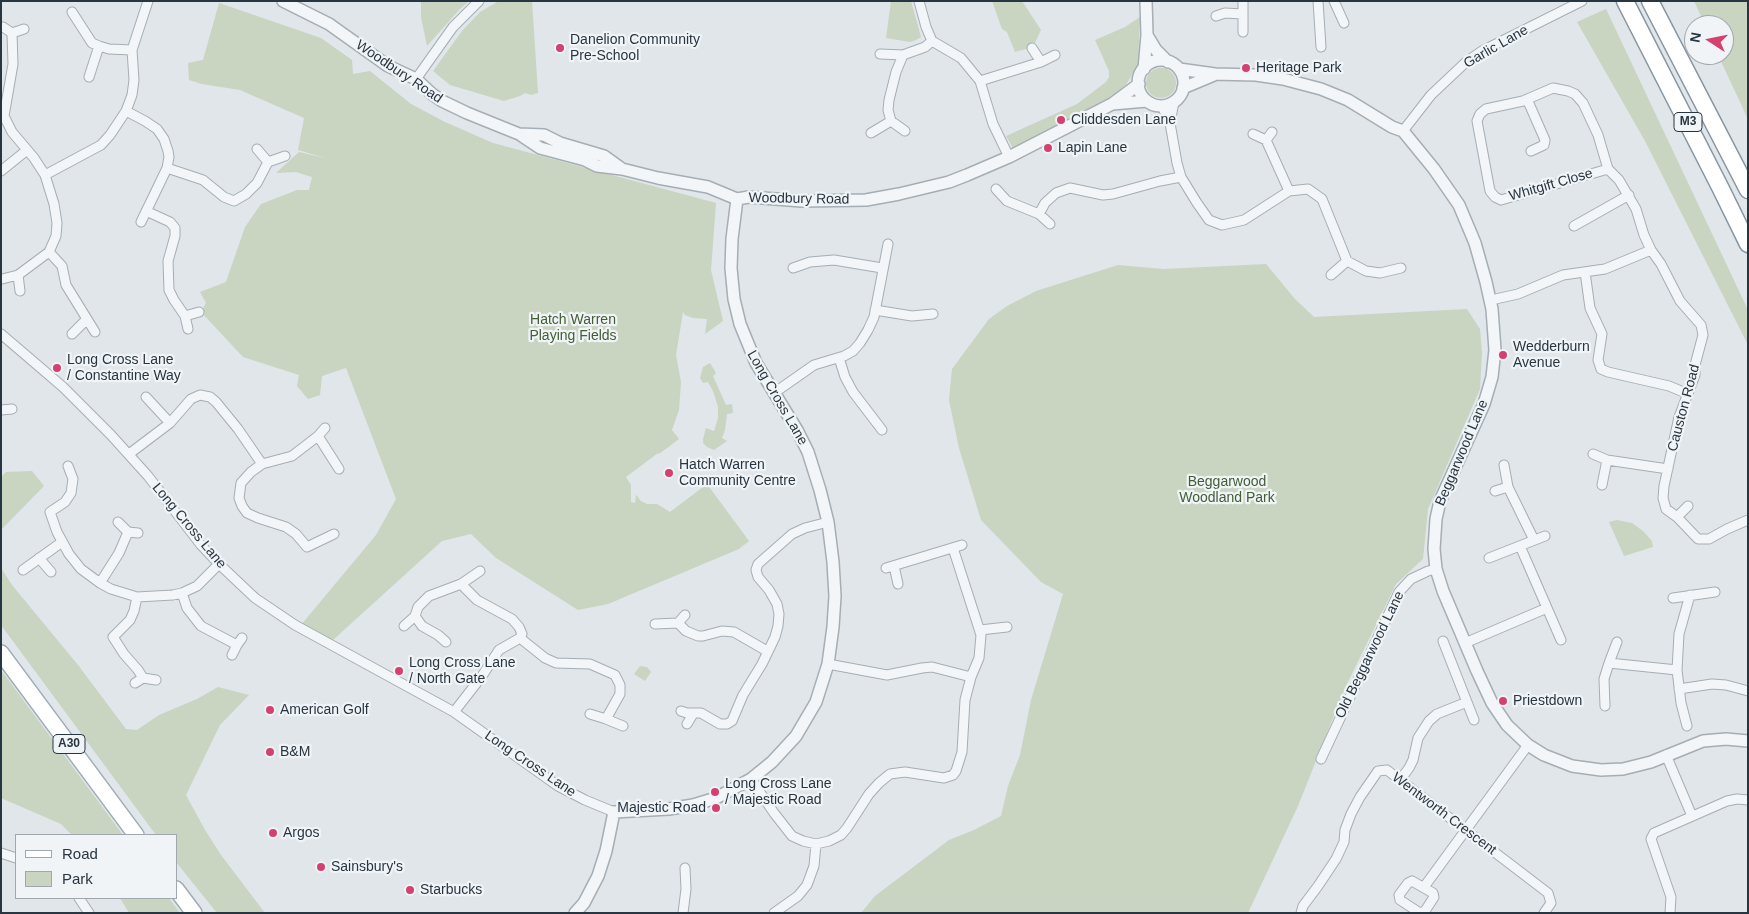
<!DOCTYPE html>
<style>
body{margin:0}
#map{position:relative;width:1749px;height:914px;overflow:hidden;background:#e0e6ea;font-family:Arial,sans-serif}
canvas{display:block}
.frame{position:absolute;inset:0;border:2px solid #283642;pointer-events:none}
.legend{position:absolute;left:15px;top:834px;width:162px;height:65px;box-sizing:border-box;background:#f0f4f7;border:1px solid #a0a8af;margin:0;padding:6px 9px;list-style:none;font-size:15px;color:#283642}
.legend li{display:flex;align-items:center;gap:10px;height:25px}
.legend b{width:25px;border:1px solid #a0a8af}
.north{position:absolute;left:1684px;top:15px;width:50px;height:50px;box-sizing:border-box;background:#f0f4f7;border:1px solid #a0a8af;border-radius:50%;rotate:281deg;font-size:14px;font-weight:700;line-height:20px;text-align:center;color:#283642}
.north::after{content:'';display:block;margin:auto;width:18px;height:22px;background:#d4406f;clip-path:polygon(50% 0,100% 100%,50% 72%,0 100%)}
</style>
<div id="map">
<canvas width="1749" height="914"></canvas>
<div class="frame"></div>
<ul class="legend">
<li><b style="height:6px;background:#fff"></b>Road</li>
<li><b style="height:14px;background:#c9d4c1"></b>Park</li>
</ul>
<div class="north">N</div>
</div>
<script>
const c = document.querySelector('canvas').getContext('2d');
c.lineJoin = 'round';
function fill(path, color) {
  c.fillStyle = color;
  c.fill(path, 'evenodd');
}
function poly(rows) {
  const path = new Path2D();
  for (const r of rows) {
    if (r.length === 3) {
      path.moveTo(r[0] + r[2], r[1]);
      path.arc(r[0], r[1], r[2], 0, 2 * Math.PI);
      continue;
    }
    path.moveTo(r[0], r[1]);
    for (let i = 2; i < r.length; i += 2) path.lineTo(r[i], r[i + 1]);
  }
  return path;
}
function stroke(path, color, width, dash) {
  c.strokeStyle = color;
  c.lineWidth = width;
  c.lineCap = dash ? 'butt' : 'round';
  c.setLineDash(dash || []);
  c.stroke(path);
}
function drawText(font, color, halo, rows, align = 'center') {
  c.font = font + ' Arial,sans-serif';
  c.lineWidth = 4.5;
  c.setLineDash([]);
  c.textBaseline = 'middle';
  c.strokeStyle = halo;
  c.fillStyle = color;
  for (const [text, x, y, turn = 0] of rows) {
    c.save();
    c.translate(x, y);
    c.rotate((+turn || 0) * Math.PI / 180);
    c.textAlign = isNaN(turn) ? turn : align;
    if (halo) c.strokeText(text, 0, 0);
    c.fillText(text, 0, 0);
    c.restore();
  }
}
fill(poly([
 [421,1,469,1,459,10,427,46,421,17],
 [532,1,538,93,531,95,525,93,520,96,504,101,450,85,433,71,462,31,480,12,497,2],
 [891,1,911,1,921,37,916,40,910,42,886,38],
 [992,1,1022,1,1041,30,1033,47,1015,52,1007,32,1002,29],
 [1694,1,1748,1,1748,119,1718,55,1724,55,1724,25,1705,25],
 [219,3,321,38,352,60,353,74,370,71,411,104,445,122,493,143,716,203,711,270,723,321,705,334,707,319,693,318,685,315,683,312,676,355,681,382,679,410,672,430,679,439,659,454,658,453,626,477,631,485,631,502,635,503,636,495,641,501,647,504,657,504,670,512,707,484,749,541,739,549,608,604,578,610,496,558,471,534,442,541,333,640,301,625,376,535,396,499,346,368,322,376,320,395,308,399,297,386,299,375,243,357,201,312,206,303,200,292,226,282,245,227,261,204,297,190,309,190,312,177,296,172,276,173,299,152,329,159,298,150,304,118,240,90,202,84,189,80,188,63,203,60],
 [1606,9,1748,310,1748,345,1645,141,1577,22],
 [1140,17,1138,64,1126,85,1109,99,1013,148,1006,136,1077,104,1106,82,1109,77,1109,71,1095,40,1125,27],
 [1161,83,15],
 [1266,264,1295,299,1314,317,1467,309,1480,329,1482,353,1480,389,1428,509,1423,559,1396,584,1345,688,1298,806,1248,913,861,913,875,896,949,840,974,830,1001,816,1008,786,1020,755,1031,700,1063,594,1041,582,981,520,959,448,949,400,952,369,989,319,1007,306,1036,291,1118,265,1164,269],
 [710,363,716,373,713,376,726,405,732,404,733,413,727,414,725,430,722,438,727,441,714,450,707,447,703,443,703,439,706,428,714,431,718,418,718,407,713,391,708,382,703,383,700,378,703,367],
 [32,471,44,486,1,530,1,477,6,472],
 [1617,520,1632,523,1643,531,1652,541,1653,547,1624,556,1609,522],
 [1,568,12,585,78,665,126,729,137,730,159,715,197,699,218,687,249,695,220,725,186,795,205,830,221,855,265,913,217,913,176,862,176,835,156,835,1,625],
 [640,666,647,667,651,672,645,681,634,674],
 [1,670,123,835,72,835,61,824,1,798],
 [120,898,169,898,180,913,129,913]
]), '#c9d4c1');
const minor = poly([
 [919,1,926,27,932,41,961,58,980,81,993,124,1009,157],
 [1318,1,1321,47],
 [1334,1,1344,23],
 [72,12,92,43,99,46,89,77],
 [1216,16,1225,13,1242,14],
 [3,27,12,33,24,29],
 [1243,32,1243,1],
 [12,33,13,64,4,116,12,132,34,158,45,175,54,204,57,223,56,236,49,252,18,275],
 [99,46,109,49,132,50],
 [1032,48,1041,62],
 [880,54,903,55,925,47,932,41],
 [416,79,453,27,479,1],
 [980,81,1041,62,1055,55],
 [1527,99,1545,140,1544,145,1531,151],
 [1162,106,1170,123,1177,163,1181,177,1197,203,1209,220,1222,225,1244,220,1289,191,1308,189,1322,199,1347,261],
 [126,111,145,121,157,129,164,139,168,151,169,157,167,168,141,222],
 [891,121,888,110,889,100,896,72,903,55],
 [1170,123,1174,102],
 [1403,131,1431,95,1466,62,1482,51,1582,1],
 [871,133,891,121,905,131],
 [1253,134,1266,140,1272,132],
 [1266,140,1289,191],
 [257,149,268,162,285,156],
 [167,168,203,180,224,197,234,201,246,194,257,183,268,162],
 [1608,169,1501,200,1495,197,1490,191,1477,121,1480,114,1486,109,1523,101,1553,88,1568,91,1575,94,1583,103,1598,135,1608,169,1619,180,1636,209,1644,235,1651,250,1661,264,1680,301,1701,325,1703,335,1695,365,1695,375,1679,417,1664,486,1663,498,1666,509,1677,517,1698,539,1709,539,1727,529,1748,520],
 [1,171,27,150],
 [45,175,101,145,110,135,126,111,132,95,134,80,132,50,148,1],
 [996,189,1007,201,1039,214,1050,224],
 [146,211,170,222,175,228,175,236,168,261,169,290,174,300,185,316],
 [1039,214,1045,203,1056,193,1070,188,1103,195,1113,194,1160,181,1181,177],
 [1574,226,1629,195],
 [49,252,62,266,66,285,95,332],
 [793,268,810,262,834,260,882,268],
 [1585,272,1590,308,1602,334,1598,360,1601,369,1608,372,1669,386,1688,394],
 [1331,275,1347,261,1366,271,1380,273,1401,268],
 [2,279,18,275,20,291],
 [1491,300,1518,294,1563,275,1605,269,1651,250],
 [875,310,912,316,933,314],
 [188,329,185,316,199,312],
 [1,334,63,387,111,435,148,476,201,545,219,564,255,598,295,625,454,712,558,786,585,800,614,812],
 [72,334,86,320],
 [839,358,845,377,853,392,882,430],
 [774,393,814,365,844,356,853,351,860,343,868,330,874,317,888,244],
 [146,397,170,423],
 [1,410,12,409],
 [325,428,318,436,339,469],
 [318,436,292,456,262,464,251,472,241,483,239,498,242,506,247,513,258,518,286,527,296,534,307,547,334,534],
 [129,454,170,423,191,399,200,395,210,397,216,402,238,429,262,464],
 [1593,454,1607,460,1668,469],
 [1504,465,1508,487,1534,540],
 [68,466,73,479,71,493,65,502,50,512,57,532,69,554,81,569,100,583,111,589,137,597,173,595,182,593,197,586,219,564],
 [1602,485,1607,460],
 [1495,491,1508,487],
 [1677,517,1688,506],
 [118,522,128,532,138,533],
 [1520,546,1561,640],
 [953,548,981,635,979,658,971,677],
 [39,558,51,572],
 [1489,558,1545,536],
 [894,566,898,584],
 [886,568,962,545],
 [23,570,62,542],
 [100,583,119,553,128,532],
 [182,593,187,608,201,626,237,645],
 [137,597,134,611,130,620,113,637,124,654,138,670,143,678],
 [1673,598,1715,592],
 [415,616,422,626,438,635,446,642],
 [678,623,686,631,698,636,703,636,722,631,734,632,767,651],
 [655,624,678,623,685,615],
 [404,626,415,616,418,607,429,596,461,584,480,571],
 [980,630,1007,627],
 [520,638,545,658,556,663,590,664,615,675,620,685,620,694,606,719],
 [1443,641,1474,720],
 [1465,643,1547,608],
 [232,655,237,645,242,638],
 [1609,663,1677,670],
 [135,683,143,678,156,680],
 [1679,689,1712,684,1726,685,1748,691],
 [1605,706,1604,679,1609,663,1617,642],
 [681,711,687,713,701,713,720,724,727,724,732,721,743,695,762,664,775,637,778,626,779,614,777,604,769,590,758,577,756,570,758,564,792,534,805,528,828,522],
 [454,712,482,676,499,650,520,638,522,634,519,627,512,619,477,600,461,584],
 [590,714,606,719,623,726],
 [687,724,693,714],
 [1687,726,1681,703,1677,670,1679,634,1690,595],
 [1666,755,1692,816],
 [1321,759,1399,592,1411,579,1428,571,1436,569],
 [751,779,774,813,792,836,803,841,816,844,829,841,841,835,847,828,869,794,879,783,890,774,905,772,944,778,953,775,956,771,962,752,965,700,971,677,932,667,922,668,887,675,828,664],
 [1400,780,1409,768,1413,760,1418,738,1429,721,1437,714,1467,702],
 [1,853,16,858],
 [1412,881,1433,893,1434,897,1425,911,1420,913,1400,900,1399,895,1408,883,1412,881],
 [1424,887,1528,745],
 [79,898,89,913],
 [683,913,686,889,685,868],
 [774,913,798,896,807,885,814,866,816,844],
 [1301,913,1303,906,1318,886,1336,859,1344,842,1345,830,1351,814,1360,797,1378,771,1387,770,1548,893,1551,903,1544,913],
 [1670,913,1671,897,1651,839,1654,833,1727,801,1737,799,1748,800]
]);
const tertiary = poly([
 [283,1,329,24,388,66,416,79,432,94,442,101,467,113,519,134,540,148,585,160,597,166,622,169,658,178,708,187,737,199,749,197,802,201,866,200,899,194,949,182,967,175,1009,157,1112,104,1139,84],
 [1147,35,1156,50,1168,62],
 [1161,83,23],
 [1144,69,1147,35,1146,1],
 [1179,69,1215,74,1256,75,1283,79,1321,89,1348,100,1392,127,1403,131,1434,169,1459,205,1475,243,1486,282,1492,309,1495,350,1492,377,1484,404,1440,501,1436,519,1434,549,1436,569,1443,591,1477,671,1492,703,1507,725,1528,745,1544,755,1572,766,1601,770,1623,769,1651,762,1703,741,1726,739,1748,741],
 [1183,88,1214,75],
 [1112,104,1147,101],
 [519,134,544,135,560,143,604,156,622,169],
 [575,913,584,903,598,876,606,851,614,812,669,809,693,805,716,798,751,779,772,762,796,736,816,702,828,664,833,627,835,596,833,562,828,522,820,490,808,452,797,430,756,363,740,324,734,299,731,268,732,239,737,199]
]);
const primary = poly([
 [1,653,136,835],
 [176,889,194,913]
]);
const motorway = poly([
 [1625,1,1720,187,1748,244],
 [1650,1,1748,190]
]);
stroke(minor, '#a5aeb4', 11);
stroke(tertiary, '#a5aeb4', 14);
stroke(primary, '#9facb6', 18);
stroke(motorway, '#8795a1', 19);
stroke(minor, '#f3f6f8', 9);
stroke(tertiary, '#f3f6f8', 11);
stroke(primary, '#fff', 15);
stroke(motorway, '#fff', 16);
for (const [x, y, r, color] of [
 [560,48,5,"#d4406f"],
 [1246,68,5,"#d4406f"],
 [1061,120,5,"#d4406f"],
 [1048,148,5,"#d4406f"],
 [1503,355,5,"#d4406f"],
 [57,368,5,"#d4406f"],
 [669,473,5,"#d4406f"],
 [399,671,5,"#d4406f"],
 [1503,701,5,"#d4406f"],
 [270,710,5,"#d4406f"],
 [270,752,5,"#d4406f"],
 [715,792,5,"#d4406f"],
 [716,808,5,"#d4406f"],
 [273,833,5,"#d4406f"],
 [321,867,5,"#d4406f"],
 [410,890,5,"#d4406f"]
]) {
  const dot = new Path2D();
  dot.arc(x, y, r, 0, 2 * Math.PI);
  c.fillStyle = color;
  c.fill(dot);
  stroke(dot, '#f0f4f7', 2);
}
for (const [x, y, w] of [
 [1688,122,28],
 [69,744,32]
]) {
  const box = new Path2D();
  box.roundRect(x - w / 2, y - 9.5, w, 19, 4);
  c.fillStyle = '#f0f4f7';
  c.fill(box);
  stroke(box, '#283642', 1);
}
drawText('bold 12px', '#283642', null, [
 ["M3",1688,122],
 ["A30",69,744]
]);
drawText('14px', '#283642', '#f0f4f7', [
 ["Danelion Community",570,40],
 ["Pre-School",570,56],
 ["Heritage Park",1256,68],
 ["Cliddesden Lane",1071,120],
 ["Lapin Lane",1058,148],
 ["Wedderburn",1513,347],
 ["Avenue",1513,363],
 ["Long Cross Lane",67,360],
 ["/ Constantine Way",67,376],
 ["Hatch Warren",679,465],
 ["Community Centre",679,481],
 ["Long Cross Lane",409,663],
 ["/ North Gate",409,679],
 ["Priestdown",1513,701],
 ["American Golf",280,710],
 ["B&M",280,752],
 ["Long Cross Lane",725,784],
 ["/ Majestic Road",725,800],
 ["Majestic Road",706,808,"right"],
 ["Argos",283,833],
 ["Sainsbury's",331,867],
 ["Starbucks",420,890]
], 'left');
drawText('14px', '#283642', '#f0f4f7', [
 ["Garlic Lane",1496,47,-30],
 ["Woodbury Road",399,72,34],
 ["Whitgift Close",1551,185,-16],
 ["Woodbury Road",799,199,1],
 ["Long Cross Lane",777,398,60],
 ["Causton Road",1684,408,-75],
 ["Beggarwood Lane",1462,453,-67],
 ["Long Cross Lane",189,526,50],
 ["Old Beggarwood Lane",1370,655,-64],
 ["Long Cross Lane",530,764,34],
 ["Wentworth Crescent",1444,814,37]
]);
drawText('14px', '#435e35', '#f0f4f7', [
 ["Hatch Warren",573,320],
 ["Playing Fields",573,336],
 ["Beggarwood",1227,482],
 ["Woodland Park",1227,498]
]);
</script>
